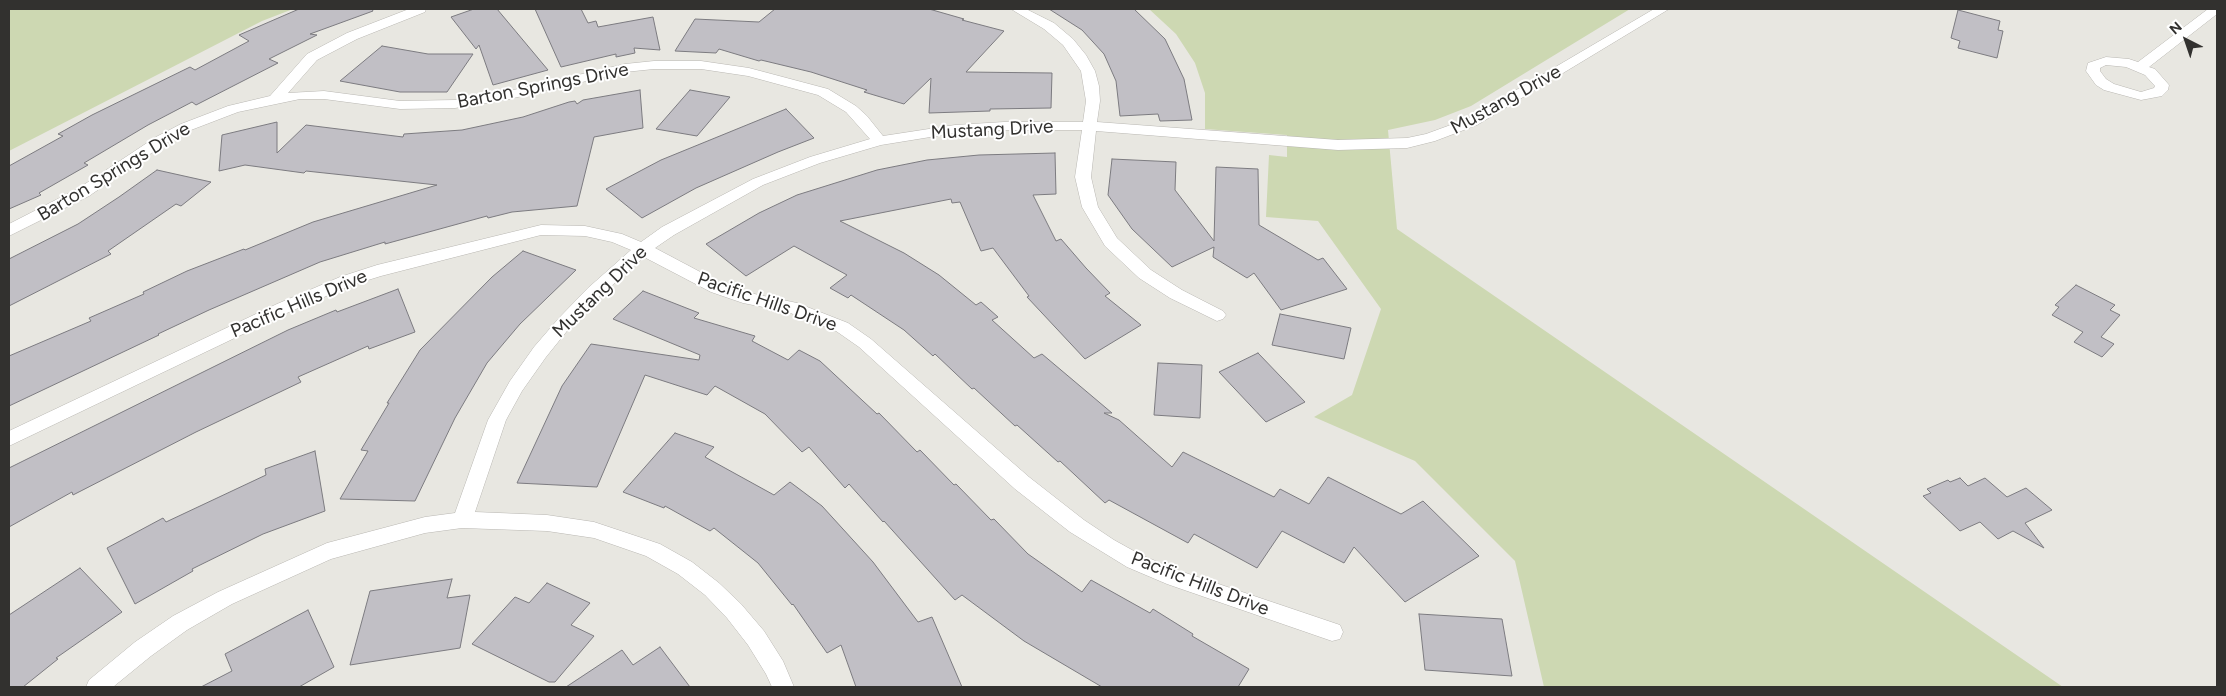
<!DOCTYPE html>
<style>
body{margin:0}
#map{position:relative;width:2226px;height:696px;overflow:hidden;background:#e8e7e1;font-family:Figtree,sans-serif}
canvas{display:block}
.frame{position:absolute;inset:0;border:10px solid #32312f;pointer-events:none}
.north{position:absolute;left:2161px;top:15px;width:50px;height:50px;-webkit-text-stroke:4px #fff;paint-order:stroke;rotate:319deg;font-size:14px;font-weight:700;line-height:20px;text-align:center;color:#32312f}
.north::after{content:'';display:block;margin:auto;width:18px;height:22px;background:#32312f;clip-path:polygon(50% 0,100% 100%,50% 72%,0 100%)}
</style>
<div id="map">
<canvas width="2226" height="696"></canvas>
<div class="frame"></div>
<div class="north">N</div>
</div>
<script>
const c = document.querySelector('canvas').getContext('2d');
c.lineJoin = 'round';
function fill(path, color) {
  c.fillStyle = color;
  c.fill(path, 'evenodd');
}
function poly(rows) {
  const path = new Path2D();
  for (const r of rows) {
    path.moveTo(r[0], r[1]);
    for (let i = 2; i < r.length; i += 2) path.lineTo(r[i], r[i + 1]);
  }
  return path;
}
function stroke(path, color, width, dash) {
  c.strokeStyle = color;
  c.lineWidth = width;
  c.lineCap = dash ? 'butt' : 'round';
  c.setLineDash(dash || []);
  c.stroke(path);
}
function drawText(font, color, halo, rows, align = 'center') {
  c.font = font + ' Figtree,sans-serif';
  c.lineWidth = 4;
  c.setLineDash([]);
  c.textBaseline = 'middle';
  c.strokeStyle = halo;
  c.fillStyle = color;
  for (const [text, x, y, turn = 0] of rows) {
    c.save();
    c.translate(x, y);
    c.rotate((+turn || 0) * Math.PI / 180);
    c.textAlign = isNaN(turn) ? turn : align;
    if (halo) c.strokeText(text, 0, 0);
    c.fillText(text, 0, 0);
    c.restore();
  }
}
fill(poly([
 [9,9,293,9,262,21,9,151],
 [1149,9,1630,9,1471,106,1435,120,1388,130,1397,229,2063,687,1544,687,1515,561,1415,461,1314,417,1352,395,1381,309,1318,221,1266,217,1269,155,1287,157,1287,135,1205,129,1205,93,1195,63,1176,34]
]), '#cdd8b2');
const building = poly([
 [299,9,372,9,373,11,310,34,317,35,269,59,278,63,196,105,192,102,148,125,84,163,88,165,39,193,41,195,9,209,9,166,63,136,58,134,92,115,190,67,195,70,249,41,239,35,299,9],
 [474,9,497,9,548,70,493,85,479,45,476,49,451,17,474,9],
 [535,9,581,9,588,23,596,21,598,27,653,17,660,50,634,48,635,53,616,57,616,54,561,67,535,9],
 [775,9,929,9,964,19,962,20,1004,31,966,72,1052,73,1051,108,990,109,990,111,929,113,931,78,904,104,864,92,867,90,811,72,761,60,759,61,719,49,716,53,675,51,695,19,759,22,775,9],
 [1049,9,1134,9,1165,39,1184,79,1192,120,1160,121,1158,114,1120,116,1116,81,1104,54,1082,30,1049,9],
 [1958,10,2000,21,1998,30,2003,31,1997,58,1958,48,1960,41,1951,38,1958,10],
 [382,46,428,54,473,54,447,92,400,92,340,81,382,46],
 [640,90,643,128,594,137,577,206,512,212,488,218,487,216,385,244,385,242,320,262,209,310,158,334,159,335,9,406,9,356,91,321,89,318,144,294,143,292,187,271,244,249,245,250,313,222,437,185,306,171,304,173,245,165,219,171,222,135,277,122,277,153,306,125,403,137,404,134,462,130,523,117,569,102,575,101,577,104,583,100,640,90],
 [690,90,730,97,697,136,656,129,690,90],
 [786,109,814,138,778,152,696,188,642,218,606,189,661,160,786,109],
 [1055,153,1056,194,1033,195,1056,241,1061,239,1086,268,1110,293,1105,296,1141,325,1085,359,1027,297,1029,296,993,248,981,251,960,202,952,203,951,199,840,221,904,253,939,275,976,305,981,302,998,317,992,320,1034,358,1042,354,1112,413,1104,413,1119,420,1172,467,1183,452,1274,497,1280,489,1309,504,1328,477,1401,514,1423,501,1479,556,1405,602,1354,547,1344,563,1282,531,1257,568,1194,534,1188,543,1109,500,1105,503,1060,461,1058,462,1017,425,1015,426,974,388,972,389,935,354,933,356,904,330,851,295,848,298,830,288,847,275,794,246,746,276,706,244,759,213,797,195,877,170,927,160,979,155,1055,153],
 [1112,159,1176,162,1175,190,1214,241,1216,167,1258,169,1259,225,1318,260,1323,258,1347,289,1281,310,1254,273,1247,278,1213,257,1214,247,1172,267,1132,229,1108,195,1112,159],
 [157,170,211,182,181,206,176,204,108,251,111,254,9,306,9,259,78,224,119,197,157,170],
 [523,251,576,270,520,324,487,363,455,418,415,501,340,499,368,451,361,450,389,403,387,403,420,350,492,277,523,251],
 [2076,285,2115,305,2110,310,2120,315,2101,337,2114,344,2102,357,2074,342,2083,332,2052,315,2059,307,2055,305,2076,285],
 [398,289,415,332,369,349,368,346,298,377,301,382,196,432,73,495,72,492,9,527,9,468,288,330,336,310,337,312,398,289],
 [643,291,699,313,694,318,755,336,752,341,788,360,799,350,820,361,877,414,879,413,917,452,920,450,954,485,956,484,991,520,994,519,1028,554,1082,592,1091,580,1150,613,1153,609,1193,634,1192,636,1249,669,1238,687,1102,687,1024,641,962,595,955,600,884,521,883,522,849,484,845,488,809,447,802,452,765,414,715,386,707,395,645,375,597,487,517,483,562,386,591,344,699,360,700,355,613,319,643,291],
 [1280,314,1351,328,1344,359,1272,345,1280,314],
 [1258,353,1305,402,1266,422,1219,372,1258,353],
 [1158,363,1202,365,1200,418,1154,415,1158,363],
 [675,433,714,447,705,457,774,495,790,482,822,506,873,562,918,622,932,617,962,687,856,687,841,645,827,653,793,604,792,605,758,563,714,528,710,531,665,506,664,508,623,492,675,433],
 [315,451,325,511,263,534,192,569,193,571,135,604,107,548,163,518,166,522,266,475,265,469,315,451],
 [1960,478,1968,486,1985,478,2007,497,2026,488,2052,510,2025,523,2044,548,2013,531,1998,539,1980,522,1960,531,1923,496,1931,493,1927,489,1948,480,1950,482,1960,478],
 [80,568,122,612,56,658,58,659,23,687,9,687,9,615,80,568],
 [452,579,447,598,470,595,460,648,350,665,370,591,452,579],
 [547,583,590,603,571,625,594,636,555,682,549,682,472,644,515,597,529,603,547,583],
 [308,610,334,667,299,687,201,687,232,671,225,654,308,610],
 [1419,614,1502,619,1512,676,1425,670,1419,614],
 [660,647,690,687,566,687,622,650,633,665,660,647]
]);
fill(building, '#c1bfc5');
stroke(building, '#7c7b80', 1);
const street = poly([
 [409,9,426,9,425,12,357,39,317,60,288,93,324,91,400,101,455,100,505,92,625,64,654,61,701,61,749,68,828,89,856,106,867,116,883,136,955,125,1004,122,1083,122,1086,101,1081,71,1063,45,1044,29,1011,9,1026,9,1054,23,1073,39,1086,55,1095,71,1099,86,1100,101,1097,122,1338,140,1407,138,1426,134,1467,119,1654,9,1669,9,1477,125,1435,141,1407,148,1338,150,1096,131,1091,177,1098,207,1117,238,1151,270,1182,290,1223,311,1226,315,1223,319,1217,321,1170,298,1139,278,1105,246,1082,207,1075,177,1082,130,1004,130,955,133,881,145,820,163,763,185,674,235,655,248,723,284,745,292,797,303,848,323,871,339,1029,477,1084,520,1114,540,1141,555,1180,571,1340,625,1343,632,1340,639,1332,641,1167,584,1127,567,1070,532,1015,489,859,347,836,331,788,312,743,303,711,292,644,257,600,296,571,326,546,357,522,391,506,420,475,512,547,515,594,522,660,544,692,562,719,583,741,604,764,631,783,661,794,687,772,687,766,674,748,645,727,618,705,595,678,574,646,556,594,538,547,531,462,528,425,533,331,559,232,604,187,630,151,656,113,687,86,687,89,680,135,642,173,616,218,592,327,543,425,517,455,513,488,420,510,381,534,347,559,318,588,288,631,250,612,242,585,236,541,235,381,276,352,285,289,312,9,446,9,431,277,304,340,277,377,265,541,225,585,226,622,234,641,242,662,227,753,179,810,157,870,139,846,112,818,95,748,76,701,69,654,69,625,72,505,100,455,108,400,109,324,99,300,99,238,112,191,130,166,143,89,196,9,236,9,224,79,188,156,137,181,124,228,106,270,96,307,54,347,33,409,9],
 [2208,9,2217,9,2217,14,2149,67,2155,69,2169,85,2168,90,2162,96,2141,100,2104,90,2096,85,2086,71,2088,63,2106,57,2129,59,2138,62,2208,9],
 [2106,65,2126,67,2145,75,2155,86,2154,88,2141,92,2114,84,2106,79,2100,71,2100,68,2106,65]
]);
stroke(street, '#b9b7b2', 1);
fill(street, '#fff');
drawText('19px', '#32312f', '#fff', [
 ["Barton Springs Drive",543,86,-11],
 ["Mustang Drive",1506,100,-29],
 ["Mustang Drive",992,130,-3],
 ["Barton Springs Drive",114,172,-31],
 ["Mustang Drive",600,292,-44],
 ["Pacific Hills Drive",767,302,19],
 ["Pacific Hills Drive",299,304,-23],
 ["Pacific Hills Drive",1200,584,21]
]);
</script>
